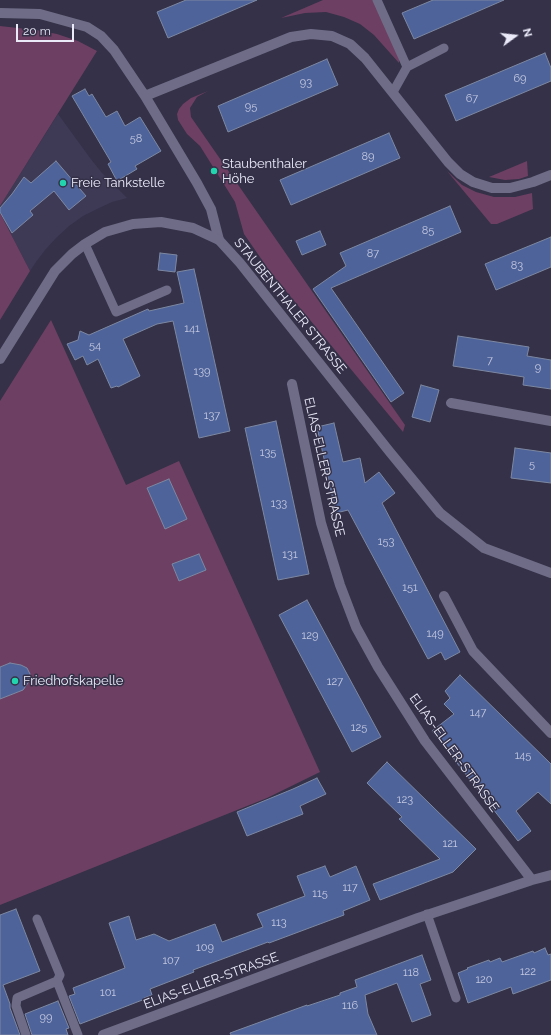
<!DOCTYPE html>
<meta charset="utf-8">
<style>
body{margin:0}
#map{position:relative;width:551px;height:1035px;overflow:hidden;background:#343148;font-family:Raleway,sans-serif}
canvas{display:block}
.north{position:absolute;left:495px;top:16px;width:40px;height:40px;-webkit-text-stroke:3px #343148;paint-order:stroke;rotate:75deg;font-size:11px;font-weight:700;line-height:16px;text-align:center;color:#ebeaf9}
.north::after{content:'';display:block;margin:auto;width:14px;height:18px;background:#ebeaf9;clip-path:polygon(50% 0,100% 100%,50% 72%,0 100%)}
.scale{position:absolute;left:16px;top:24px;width:58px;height:18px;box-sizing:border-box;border:2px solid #ebeaf9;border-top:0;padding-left:5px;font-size:12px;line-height:14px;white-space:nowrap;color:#ebeaf9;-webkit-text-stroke:3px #343148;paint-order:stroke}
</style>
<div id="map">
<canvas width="551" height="1035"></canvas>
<div class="north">N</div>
<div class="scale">20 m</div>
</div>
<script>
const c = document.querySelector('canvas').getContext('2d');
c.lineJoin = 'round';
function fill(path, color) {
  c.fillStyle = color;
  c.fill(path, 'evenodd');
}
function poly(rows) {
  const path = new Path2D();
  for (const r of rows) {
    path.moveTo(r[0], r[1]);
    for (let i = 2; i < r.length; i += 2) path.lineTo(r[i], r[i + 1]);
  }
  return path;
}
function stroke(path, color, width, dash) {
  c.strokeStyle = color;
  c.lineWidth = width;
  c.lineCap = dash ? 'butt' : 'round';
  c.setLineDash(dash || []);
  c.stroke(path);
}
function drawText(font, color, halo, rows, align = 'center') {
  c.font = font + ' Raleway,sans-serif';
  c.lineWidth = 3;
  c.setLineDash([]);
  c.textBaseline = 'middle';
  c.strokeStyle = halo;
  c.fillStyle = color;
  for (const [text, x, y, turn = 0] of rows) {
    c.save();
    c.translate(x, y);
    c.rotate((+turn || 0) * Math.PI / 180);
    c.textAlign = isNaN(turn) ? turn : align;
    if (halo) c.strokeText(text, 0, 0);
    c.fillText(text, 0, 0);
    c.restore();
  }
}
fill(poly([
 [58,114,90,158,102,173,127,198,112,202,99,208,83,216,69,226,56,238,45,250,36,262,30,271,0,213,0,206]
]), '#3e3a56');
fill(poly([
 [323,0,374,0,399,59,399,63,374,35,360,24,344,17,326,12,305,13,281,18],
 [0,26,36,30,57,34,78,41,97,51,0,206],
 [208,91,197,97,190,108,191,117,405,425,403,432,271,273,244,234,235,202,200,146,187,134,178,120,177,114,179,109,183,104,191,98],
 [527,161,528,176,519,179,505,180,489,177],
 [447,171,462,185,476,192,494,197,515,197,532,193,533,209,497,224,491,224],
 [0,213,30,271,0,320],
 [51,320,126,485,179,461,320,772,267,798,0,905,0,401]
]), '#6d3f62');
const building = poly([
 [186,0,257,0,168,38,157,12,186,0],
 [433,0,504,0,414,39,402,13,433,0],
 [545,53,551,68,551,81,456,121,445,95,545,53],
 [327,59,338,85,228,132,218,106,327,59],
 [85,89,89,96,92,94,106,117,117,111,125,126,140,117,161,151,135,166,137,169,117,181,108,164,111,162,72,96,85,89],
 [389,133,400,158,291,205,280,180,389,133],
 [56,161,86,196,69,210,54,191,30,211,33,215,12,233,0,212,0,208,12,194,24,177,31,183,56,161],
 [450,206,461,232,331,288,404,393,391,402,313,289,346,266,340,253,450,206],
 [320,231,326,245,302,255,296,241,320,231],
 [551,237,551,267,496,290,485,264,551,237],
 [160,253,177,255,175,272,158,270,160,253],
 [194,269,230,431,199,438,173,321,157,324,123,339,140,376,118,387,117,386,111,388,98,359,87,365,83,356,75,360,67,344,78,340,80,331,89,335,148,309,149,311,184,303,177,272,194,269],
 [458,336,529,347,527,356,551,360,551,389,523,385,524,377,453,366,458,336],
 [421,385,439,390,430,422,412,417,421,385],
 [276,421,309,574,278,580,245,428,276,421],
 [334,423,343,462,360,458,365,483,379,472,395,493,382,503,460,652,445,660,441,652,428,659,348,510,336,513,317,427,334,423],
 [515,448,551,453,551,483,511,478,515,448],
 [169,479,187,519,165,529,147,488,169,479],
 [199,554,206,570,179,581,172,564,199,554],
 [307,600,381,737,352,752,279,615,307,600],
 [10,663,21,665,27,668,30,674,30,679,28,683,23,690,0,699,0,667,10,663],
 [460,675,551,764,551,804,538,792,516,811,531,831,518,841,432,731,454,714,444,704,450,698,445,691,460,675],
 [387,762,476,849,453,872,380,900,373,884,440,859,399,819,402,817,367,783,387,762],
 [317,778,326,794,300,806,303,814,247,836,237,812,293,789,317,778],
 [325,866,330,877,356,866,370,900,343,911,344,915,269,943,268,942,193,970,194,972,150,989,152,995,144,998,145,999,80,1024,69,996,75,994,73,988,125,968,109,923,129,916,136,940,154,934,169,941,215,924,222,942,263,927,257,914,305,896,297,876,325,866],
 [16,909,40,971,3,985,10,1004,10,1008,20,1035,0,1035,0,915,16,909],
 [545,948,548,955,551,954,551,980,513,994,511,987,468,1003,458,973,468,969,467,968,489,960,490,962,500,958,502,962,533,951,534,953,545,948],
 [422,955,431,980,420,984,431,1015,412,1022,397,983,365,995,368,1014,377,1035,231,1035,230,1033,307,1005,307,1006,340,995,340,993,357,987,355,980,422,955],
 [58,1001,69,1028,66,1029,68,1035,32,1035,25,1014,58,1001]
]);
fill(building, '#4e6399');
stroke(building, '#7d88a2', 1);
stroke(poly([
 [377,0,407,67,393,92],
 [407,67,444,48],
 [85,244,116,312,167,290],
 [427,914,456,998],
 [57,981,78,1035],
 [26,1035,16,1006,17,998,57,981,60,975,37,919]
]), '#6f6c87', 9);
stroke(poly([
 [0,13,40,14,87,27,101,36,114,50,145,96,197,183,211,209,219,240],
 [145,96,291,37,311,34,332,36,350,44,365,58,448,162,460,174,473,182,492,188,510,188,533,182,551,175],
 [292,384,321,523,340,585,356,627,378,667,425,741,532,880],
 [451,403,551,421],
 [444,596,473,651,551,733],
 [103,1035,418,918,532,880,551,875]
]), '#6f6c87', 10);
stroke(poly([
 [0,359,55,271,72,254,85,244,105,232,133,224,161,222,193,228,219,240,240,263,389,451,440,513,484,548,551,573]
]), '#6f6c87', 10);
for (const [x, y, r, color] of [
 [214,171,4,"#22d5af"],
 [63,183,4,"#22d5af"],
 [15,681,4,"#22d5af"]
]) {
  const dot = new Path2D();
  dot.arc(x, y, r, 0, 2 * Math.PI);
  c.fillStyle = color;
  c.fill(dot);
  stroke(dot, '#343148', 1.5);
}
drawText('11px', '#c4c8e1', null, [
 ["69",520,79],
 ["93",306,83],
 ["67",472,99],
 ["95",251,107],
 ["58",136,139],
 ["89",368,157],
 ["85",428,231],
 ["87",373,254],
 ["83",517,266],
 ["141",192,329],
 ["54",95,346],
 ["7",490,361],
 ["9",538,368],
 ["139",202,372],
 ["137",212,416],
 ["135",268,453],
 ["5",532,465],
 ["133",279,504],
 ["153",386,542],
 ["131",290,555],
 ["151",410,588],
 ["149",435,634],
 ["129",310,636],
 ["127",335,682],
 ["147",478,713],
 ["125",359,728],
 ["145",523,756],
 ["123",405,800],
 ["121",450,844],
 ["117",350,888],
 ["115",320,894],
 ["113",279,923],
 ["109",205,948],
 ["107",171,961],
 ["122",528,972],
 ["118",411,973],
 ["120",484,980],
 ["101",108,993],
 ["116",350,1006],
 ["99",46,1018]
]);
drawText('13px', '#ebeaf9', '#343148', [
 ["Staubenthaler",222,164],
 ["Höhe",222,179],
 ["Freie Tankstelle",71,183],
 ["Friedhofskapelle",23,681]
], 'left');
drawText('13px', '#ebeaf9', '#343148', [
 ["STAUBENTHALER STRASSE",290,306,51],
 ["ELIAS-ELLER-STRASSE",324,467,77],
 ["ELIAS-ELLER-STRASSE",454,753,54],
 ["ELIAS-ELLER-STRASSE",211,981,-20]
]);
</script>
